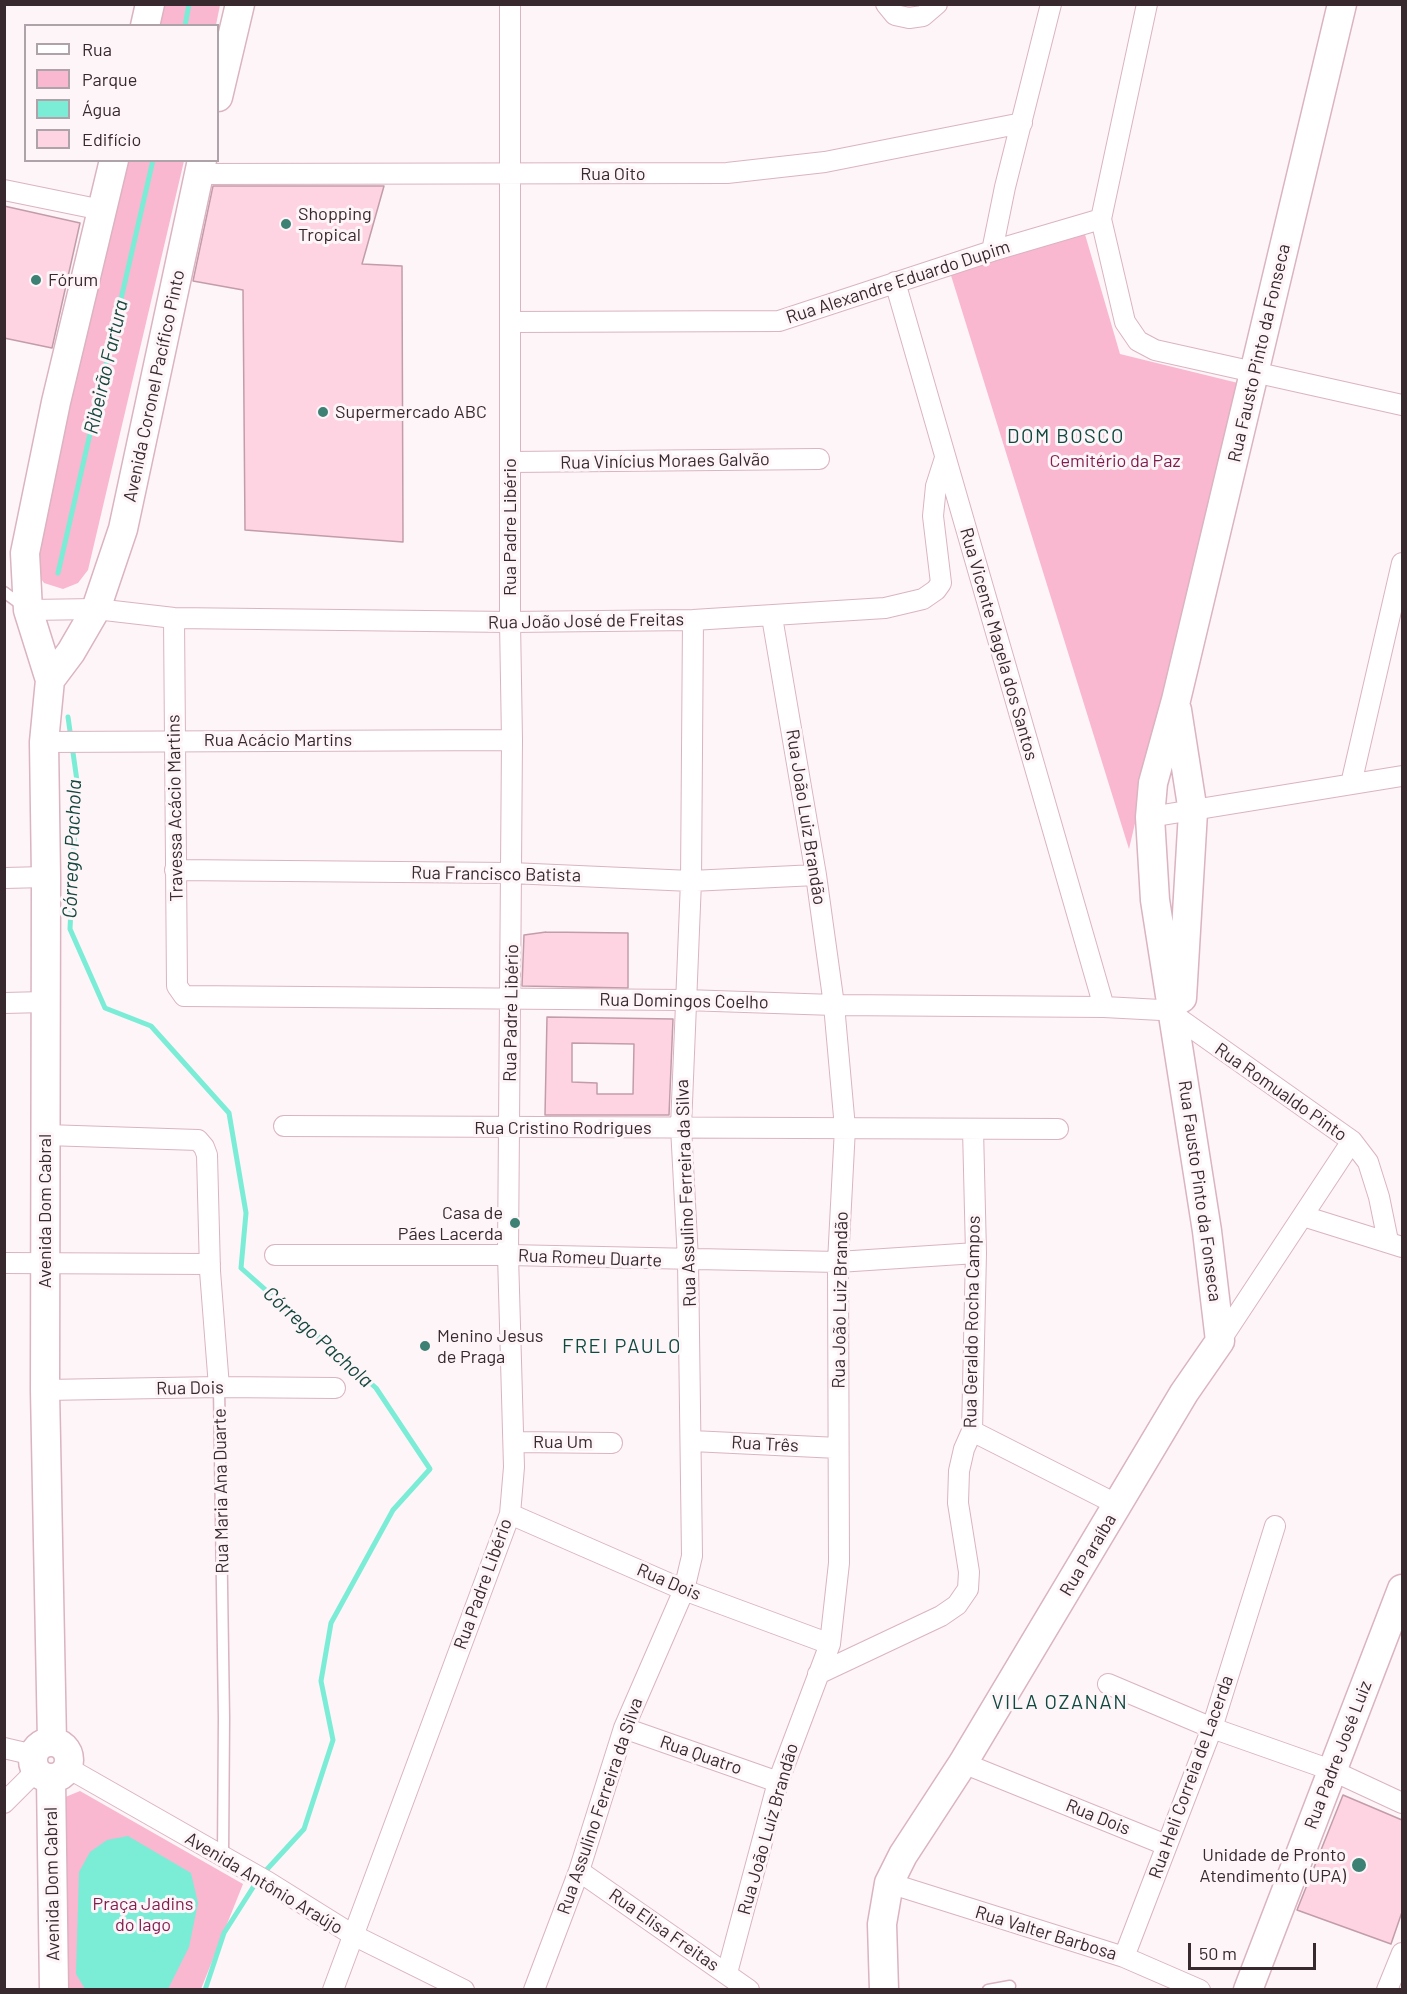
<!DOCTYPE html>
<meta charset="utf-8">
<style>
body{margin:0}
#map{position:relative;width:1407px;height:1994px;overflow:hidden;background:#fdf5f8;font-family:Barlow,sans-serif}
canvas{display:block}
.frame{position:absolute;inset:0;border:6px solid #38292f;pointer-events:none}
.legend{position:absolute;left:24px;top:24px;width:195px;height:138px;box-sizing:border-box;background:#fdf5f8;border:2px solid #aea3a8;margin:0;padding:8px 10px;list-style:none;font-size:18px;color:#38292f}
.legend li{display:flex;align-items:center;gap:12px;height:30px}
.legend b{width:30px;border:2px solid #aea3a8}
.scale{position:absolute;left:1188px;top:1943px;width:128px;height:27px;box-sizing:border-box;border:3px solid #38292f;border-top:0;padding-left:8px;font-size:18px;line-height:21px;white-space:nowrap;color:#38292f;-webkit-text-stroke:4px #fdf5f8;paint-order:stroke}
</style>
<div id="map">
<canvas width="1407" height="1994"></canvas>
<div class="frame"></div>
<ul class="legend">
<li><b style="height:8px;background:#fff"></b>Rua</li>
<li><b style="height:16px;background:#f9b8d0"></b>Parque</li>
<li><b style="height:16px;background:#7becd6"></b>Água</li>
<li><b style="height:16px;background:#fed4e3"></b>Edifício</li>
</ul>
<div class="scale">50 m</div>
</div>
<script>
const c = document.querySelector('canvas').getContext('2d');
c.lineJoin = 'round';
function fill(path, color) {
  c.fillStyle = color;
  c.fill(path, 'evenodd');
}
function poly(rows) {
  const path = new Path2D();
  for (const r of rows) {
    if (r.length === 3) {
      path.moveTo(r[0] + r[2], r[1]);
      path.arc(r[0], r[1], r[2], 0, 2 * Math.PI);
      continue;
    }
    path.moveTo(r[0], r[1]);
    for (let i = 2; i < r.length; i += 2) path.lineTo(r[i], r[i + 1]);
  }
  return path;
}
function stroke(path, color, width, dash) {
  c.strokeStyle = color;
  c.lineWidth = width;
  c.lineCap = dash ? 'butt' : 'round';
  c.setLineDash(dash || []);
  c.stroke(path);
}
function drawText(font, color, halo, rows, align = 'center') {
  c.font = font + ' Barlow,sans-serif';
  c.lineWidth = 6;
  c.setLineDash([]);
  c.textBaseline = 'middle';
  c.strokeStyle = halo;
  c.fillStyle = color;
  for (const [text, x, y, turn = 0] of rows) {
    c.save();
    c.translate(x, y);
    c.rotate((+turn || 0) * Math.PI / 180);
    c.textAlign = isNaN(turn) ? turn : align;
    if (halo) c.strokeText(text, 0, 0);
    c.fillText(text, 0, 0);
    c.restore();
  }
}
fill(poly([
 [165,5,165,4,220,5,216,25,160,25],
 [128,161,184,161,88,570,78,583,63,589,44,583,36,572,33,559],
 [1084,231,1120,354,1238,383,1129,849,949,269],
 [80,1791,243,1884,201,1989,69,1989,63,1798]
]), '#f9b8d0');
fill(poly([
 [128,1836,191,1873,198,1903,189,1947,168,1989,85,1989,76,1974,79,1872,90,1852,107,1840]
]), '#7becd6');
stroke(poly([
 [185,26,189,4],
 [58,573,153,160],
 [68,717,77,781,70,929,105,1008,151,1026,229,1113,246,1213,241,1268,376,1388,430,1469,393,1510,331,1623,321,1681,333,1740,304,1829,259,1878,224,1933,205,1990]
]), '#7becd6', 5);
const building = poly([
 [213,186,384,186,362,264,402,266,403,542,245,530,243,290,193,281,213,186],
 [4,206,80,223,52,348,4,338,4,206],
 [546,932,628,933,628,988,522,986,524,935,546,932],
 [547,1017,673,1019,669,1115,545,1115,547,1017],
 [572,1043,634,1044,633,1094,597,1094,597,1083,572,1082,572,1043],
 [1343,1795,1402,1820,1402,1912,1391,1944,1297,1910,1343,1795]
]);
fill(building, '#fed4e3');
stroke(building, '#c39caa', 1.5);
const lane = poly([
 [4,592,23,606],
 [219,1387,224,1718,223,1857],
 [988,1990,1010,1986]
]);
const street = poly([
 [886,4,895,15,909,18,923,16,937,4],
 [1147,4,1101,219,1125,322,1138,341,1155,350,1402,405],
 [199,174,727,173,825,162,1022,123],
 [4,190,102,210],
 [992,251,1005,187,1051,4],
 [895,282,1104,1007],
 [510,322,779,321,992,251,1101,219],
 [511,462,819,459],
 [28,610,96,609,174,618,510,622,693,620,885,608,923,599,936,590,941,583,933,516,936,486,945,458],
 [174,618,177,986,184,996,685,1000,834,1005,1104,1007,1161,1010,1171,1013,1352,1141,1368,1162,1379,1197,1388,1241],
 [44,742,512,740],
 [1351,784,1402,563],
 [1150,817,1402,776],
 [175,870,511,873,691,881,816,875],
 [4,878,46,877],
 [4,1003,45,1002],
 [284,1126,1058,1129],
 [46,1135,198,1140,204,1147,207,1155,210,1271,219,1387],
 [1303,1216,1402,1247],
 [275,1255,508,1255,838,1262,976,1253],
 [4,1263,210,1264],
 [1220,1341,1352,1141],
 [45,1390,219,1387,335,1388],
 [972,1431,1118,1505],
 [692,1441,838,1448],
 [514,1442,612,1443],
 [510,1514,684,1590,830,1644],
 [818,1674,941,1616,957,1605,968,1589,969,1572,958,1503,959,1471,964,1449,972,1431,976,1253,973,1129],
 [1108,1684,1212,1728,1331,1770,1402,1803],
 [624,1728,778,1782],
 [4,1748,34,1755],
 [963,1763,1166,1845],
 [68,1768,268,1882,353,1935,464,1990],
 [4,1803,36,1771],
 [579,1871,749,1990],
 [889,1883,1124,1957,1200,1990],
 [1124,1957,1212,1728,1275,1526],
 [727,1973,778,1782,830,1644,839,1563,838,1262,845,1128,834,1005,816,875,772,617],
 [333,1990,510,1514,514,1467,508,1255,512,740,510,622,510,4],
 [534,1990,579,1871,624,1728,684,1590,692,1556,688,1260,681,1127,691,881,693,620],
 [1387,1990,1402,1953]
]);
const secondary = poly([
 [145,26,150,4],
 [218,97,240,4],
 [50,680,71,652,96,609,123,529,202,160],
 [1177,710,1193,812,1182,998],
 [52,1742,45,1390,46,877,44,742,50,680,28,610,25,553,56,402,114,160],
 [51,1760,18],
 [51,1778,54,1990],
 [884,1990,882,1924,889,1883,903,1855,963,1763,1184,1393,1220,1341,1207,1231,1155,900,1150,817,1153,783,1176,700,1342,4],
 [1248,1990,1402,1589]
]);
stroke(lane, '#dbb3c1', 13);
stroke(street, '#dbb3c1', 22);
stroke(secondary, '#dbb3c1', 31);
stroke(lane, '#fff', 10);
stroke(street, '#fff', 20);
stroke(secondary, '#fff', 28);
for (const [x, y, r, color] of [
 [286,224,6,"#3d8074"],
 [36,280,6,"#3d8074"],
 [323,412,6,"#3d8074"],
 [515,1223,6,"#3d8074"],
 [425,1346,6,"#3d8074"],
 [1359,1865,8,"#3d8074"]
]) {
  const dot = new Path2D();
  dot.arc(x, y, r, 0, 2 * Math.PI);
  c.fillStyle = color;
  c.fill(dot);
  stroke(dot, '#fdf5f8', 2);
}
drawText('18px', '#38292f', '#fdf5f8', [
 ["Rua Oito",613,174],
 ["Rua Alexandre Eduardo Dupim",898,282,-18],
 ["Rua Fausto Pinto da Fonseca",1259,353,-77],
 ["Avenida Coronel Pacífico Pinto",154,386,-78],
 ["Rua Vinícius Moraes Galvão",665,461,-1],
 ["Rua Padre Libério",510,527,-90],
 ["Rua João José de Freitas",586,621,-1],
 ["Rua Vicente Magela dos Santos",999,644,74],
 ["Rua Acácio Martins",278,740],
 ["Travessa Acácio Martins",175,808,-91],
 ["Rua João Luiz Brandão",806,817,81],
 ["Rua Francisco Batista",496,874,1],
 ["Rua Domingos Coelho",684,1001,1],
 ["Rua Padre Libério",511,1013,-89],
 ["Rua Romualdo Pinto",1281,1092,35],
 ["Rua Cristino Rodrigues",563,1128],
 ["Rua Fausto Pinto da Fonseca",1200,1191,82],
 ["Rua Assulino Ferreira da Silva",686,1193,-92],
 ["Avenida Dom Cabral",45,1211,-90],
 ["Rua Romeu Duarte",590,1258,2],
 ["Rua João Luiz Brandão",840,1300,-89],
 ["Rua Geraldo Rocha Campos",972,1322,-89],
 ["Rua Dois",190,1388,-1],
 ["Rua Um",563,1442],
 ["Rua Três",765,1444,3],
 ["Rua Maria Ana Duarte",221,1491,-91],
 ["Rua Paraíba",1088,1555,-59],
 ["Rua Dois",669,1582,23],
 ["Rua Padre Libério",483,1584,-70],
 ["Rua Quatro",701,1755,19],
 ["Rua Padre José Luiz",1338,1755,-69],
 ["Rua Heli Correia de Lacerda",1191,1777,-70],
 ["Rua Assulino Ferreira da Silva",600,1806,-71],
 ["Rua Dois",1098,1817,22],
 ["Rua João Luiz Brandão",768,1829,-74],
 ["Avenida Antônio Araújo",264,1883,31],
 ["Avenida Dom Cabral",52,1884,-91],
 ["Rua Elisa Freitas",664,1930,35],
 ["Rua Valter Barbosa",1046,1933,17]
]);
drawText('18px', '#38292f', '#fdf5f8', [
 ["Shopping",298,214],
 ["Tropical",298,235],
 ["Fórum",48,280],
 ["Supermercado ABC",335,412],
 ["Casa de",503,1213,"right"],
 ["Pães Lacerda",503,1234,"right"],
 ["Menino Jesus",437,1336],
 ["de Praga",437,1357],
 ["Unidade de Pronto",1346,1855,"right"],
 ["Atendimento (UPA)",1346,1876,"right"]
], 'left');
drawText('18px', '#7f1d4d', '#fdf5f8', [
 ["Cemitério da Paz",1115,461],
 ["Praça Jadins",143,1904],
 ["do lago",143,1925]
]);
drawText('italic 20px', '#14473e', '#fdf5f8', [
 ["Ribeirão Fartura",106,367,-77],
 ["Córrego Pachola",72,849,-88],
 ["Córrego Pachola",318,1337,42]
]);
c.letterSpacing = '1.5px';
drawText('20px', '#0f4940', '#fdf5f8', [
 ["DOM BOSCO",1066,436],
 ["FREI PAULO",622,1346],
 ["VILA OZANAN",1060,1702]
]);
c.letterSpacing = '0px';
</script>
